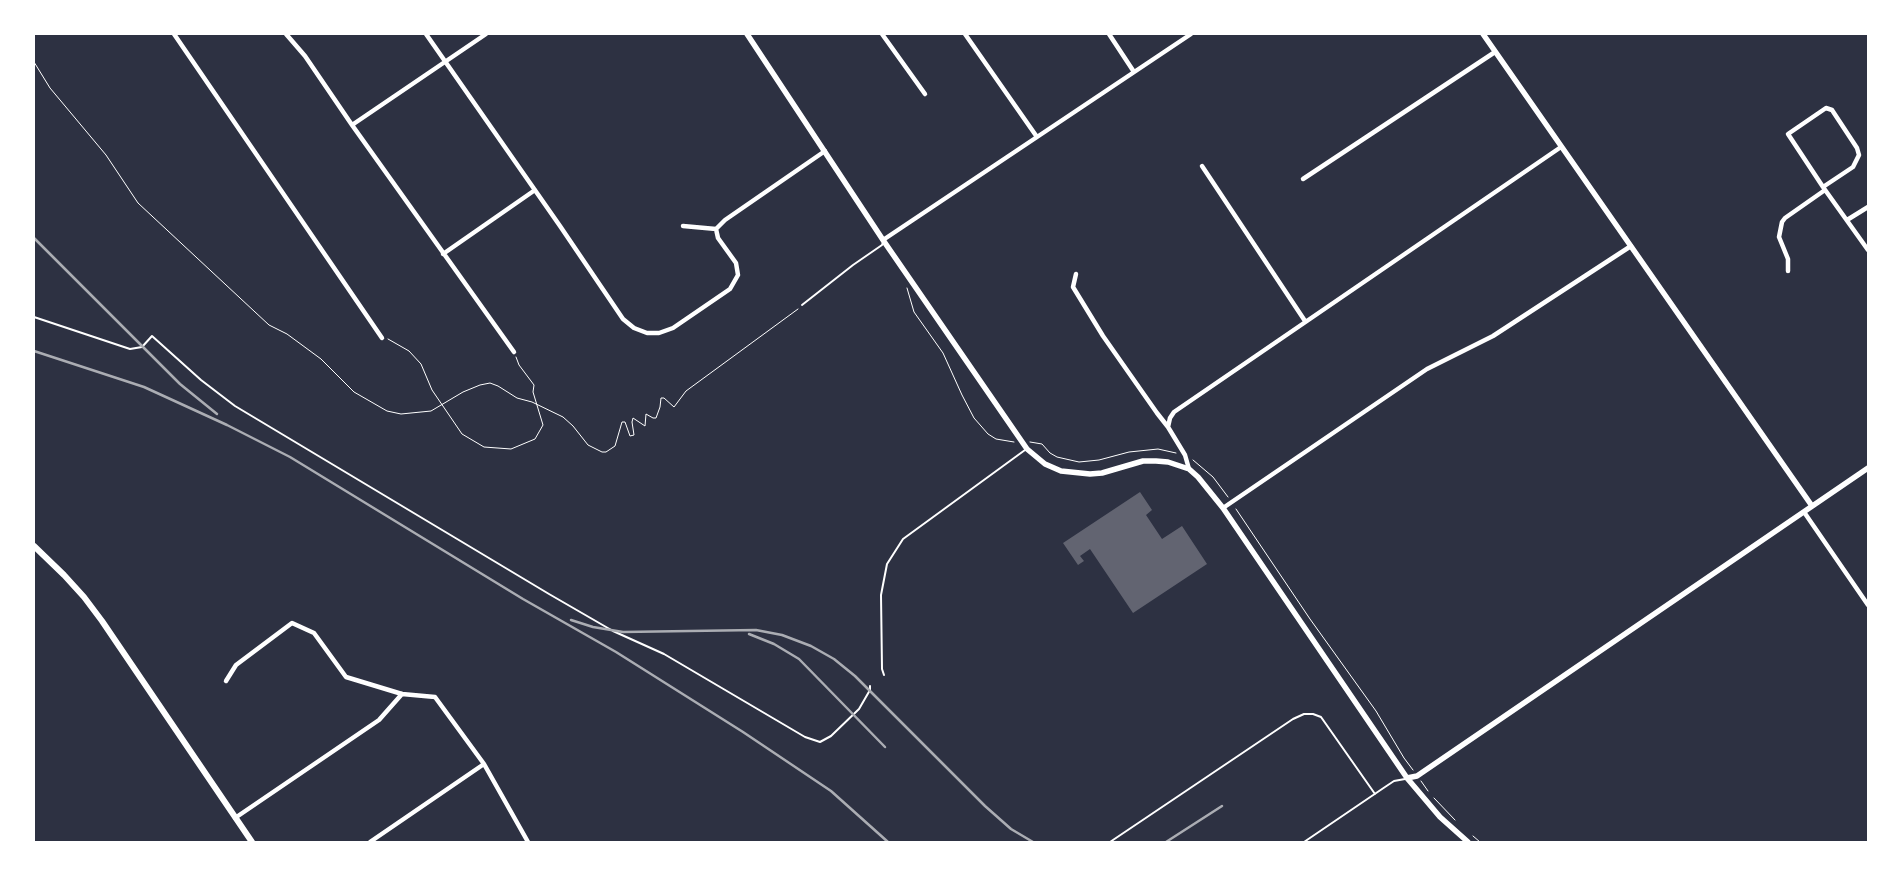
<!DOCTYPE html>
<style>
body{margin:0}
#map{position:relative;width:1902px;height:876px;overflow:hidden;background:#2d3142;font-family:"IBM Plex Sans",sans-serif}
canvas{display:block}
.frame{position:absolute;inset:0;border:35px solid #fff;pointer-events:none}
</style>
<div id="map">
<canvas width="1902" height="876"></canvas>
<div class="frame"></div>
</div>
<script>
const c = document.querySelector('canvas').getContext('2d');
c.lineJoin = 'round';
function fill(path, color) {
  c.fillStyle = color;
  c.fill(path, 'evenodd');
}
function poly(rows) {
  const path = new Path2D();
  for (const r of rows) {
    path.moveTo(r[0], r[1]);
    for (let i = 2; i < r.length; i += 2) path.lineTo(r[i], r[i + 1]);
  }
  return path;
}
function stroke(path, color, width, dash) {
  c.strokeStyle = color;
  c.lineWidth = width;
  c.lineCap = dash ? 'butt' : 'round';
  c.setLineDash(dash || []);
  c.stroke(path);
}
fill(poly([
 [1140,492,1152,510,1146,515,1162,539,1182,526,1207,564,1133,613,1090,549,1080,556,1084,561,1078,565,1063,543]
]), '#626471');
stroke(poly([
 [34,62,50,88,106,155,138,203,269,325,287,334,321,359,354,392,387,411,401,414,431,411,463,392,480,385,490,383,498,386,517,398,532,402,563,417,573,426,588,445,602,452,606,452,615,446,622,422,625,422,630,436,634,435,632,422,633,418,645,426,646,414,653,418,656,418,660,407,661,398,664,398,674,407,686,391,798,309],
 [907,288,914,312,943,353,962,395,974,418,988,434,996,439,1014,442],
 [388,339,409,351,421,364,432,390,462,434,484,447,511,449,535,439,543,425,533,392,534,385,519,365,516,357],
 [1030,442,1042,444,1050,453,1057,457,1079,462,1099,460,1129,452,1158,449,1176,453],
 [1193,460,1213,477,1228,497],
 [1236,509,1310,619,1376,711,1404,758,1413,770],
 [1421,781,1428,791],
 [1434,798,1455,820],
 [1473,836,1480,842]
]), '#fff', 1);
stroke(poly([
 [802,305,853,265,882,245,883,242],
 [34,317,130,349,142,347,152,336,201,380,235,406,549,594,613,631,664,654,805,737,820,742,831,736,859,709,870,690,870,686],
 [884,675,882,669,881,595,887,564,903,539,1025,450],
 [1110,842,1293,719,1304,714,1313,714,1321,717,1375,794],
 [1304,842,1385,787,1394,781,1405,779]
]), '#fff', 2);
stroke(poly([
 [174,34,382,338],
 [286,34,305,56,352,125,514,352],
 [426,34,560,226,623,319,634,328,647,333,659,333,673,328,730,289,738,275,736,263,718,238,716,229,725,220,825,151],
 [882,34,925,94],
 [965,34,1037,137],
 [1109,34,1134,72],
 [352,125,486,34],
 [1202,166,1305,321],
 [1303,179,1495,52],
 [1823,187,1853,167,1859,155,1857,148,1832,110,1826,108,1788,134,1823,187,1868,250],
 [1847,220,1868,207],
 [683,226,716,229],
 [883,240,1191,34],
 [443,254,535,190],
 [1788,271,1788,259,1779,237,1782,222,1785,218,1825,190],
 [1076,274,1073,287,1103,336,1157,413,1168,427,1185,455,1189,469],
 [1168,427,1170,418,1174,412,1561,147],
 [1223,508,1427,369,1493,336,1631,246],
 [1804,512,1868,605],
 [226,681,236,665,292,623,314,633,346,677,402,694,435,697,484,764,528,842],
 [235,818,379,720,402,694],
 [370,842,484,764]
]), '#fff', 4.5);
stroke(poly([
 [747,34,883,240,1027,449,1045,464,1061,471,1090,474,1102,473,1143,461,1156,461,1168,462,1189,469,1198,477,1223,508,1407,778,1440,817,1468,842],
 [1483,34,1812,506],
 [1407,778,1417,776,1868,468]
]), '#fff', 5.5);
stroke(poly([
 [34,546,64,575,84,597,102,621,252,842]
]), '#fff', 6);
stroke(poly([
 [34,238,180,384,217,414],
 [34,351,144,387,227,425,290,457,523,599,616,652,743,732,831,791,888,842],
 [571,620,593,627,623,632,756,630,782,635,811,646,834,659,855,676,985,806,1011,829,1033,842],
 [749,634,774,644,799,659,885,747],
 [1166,842,1222,806]
]), '#abadb3', 2.5);
</script>
